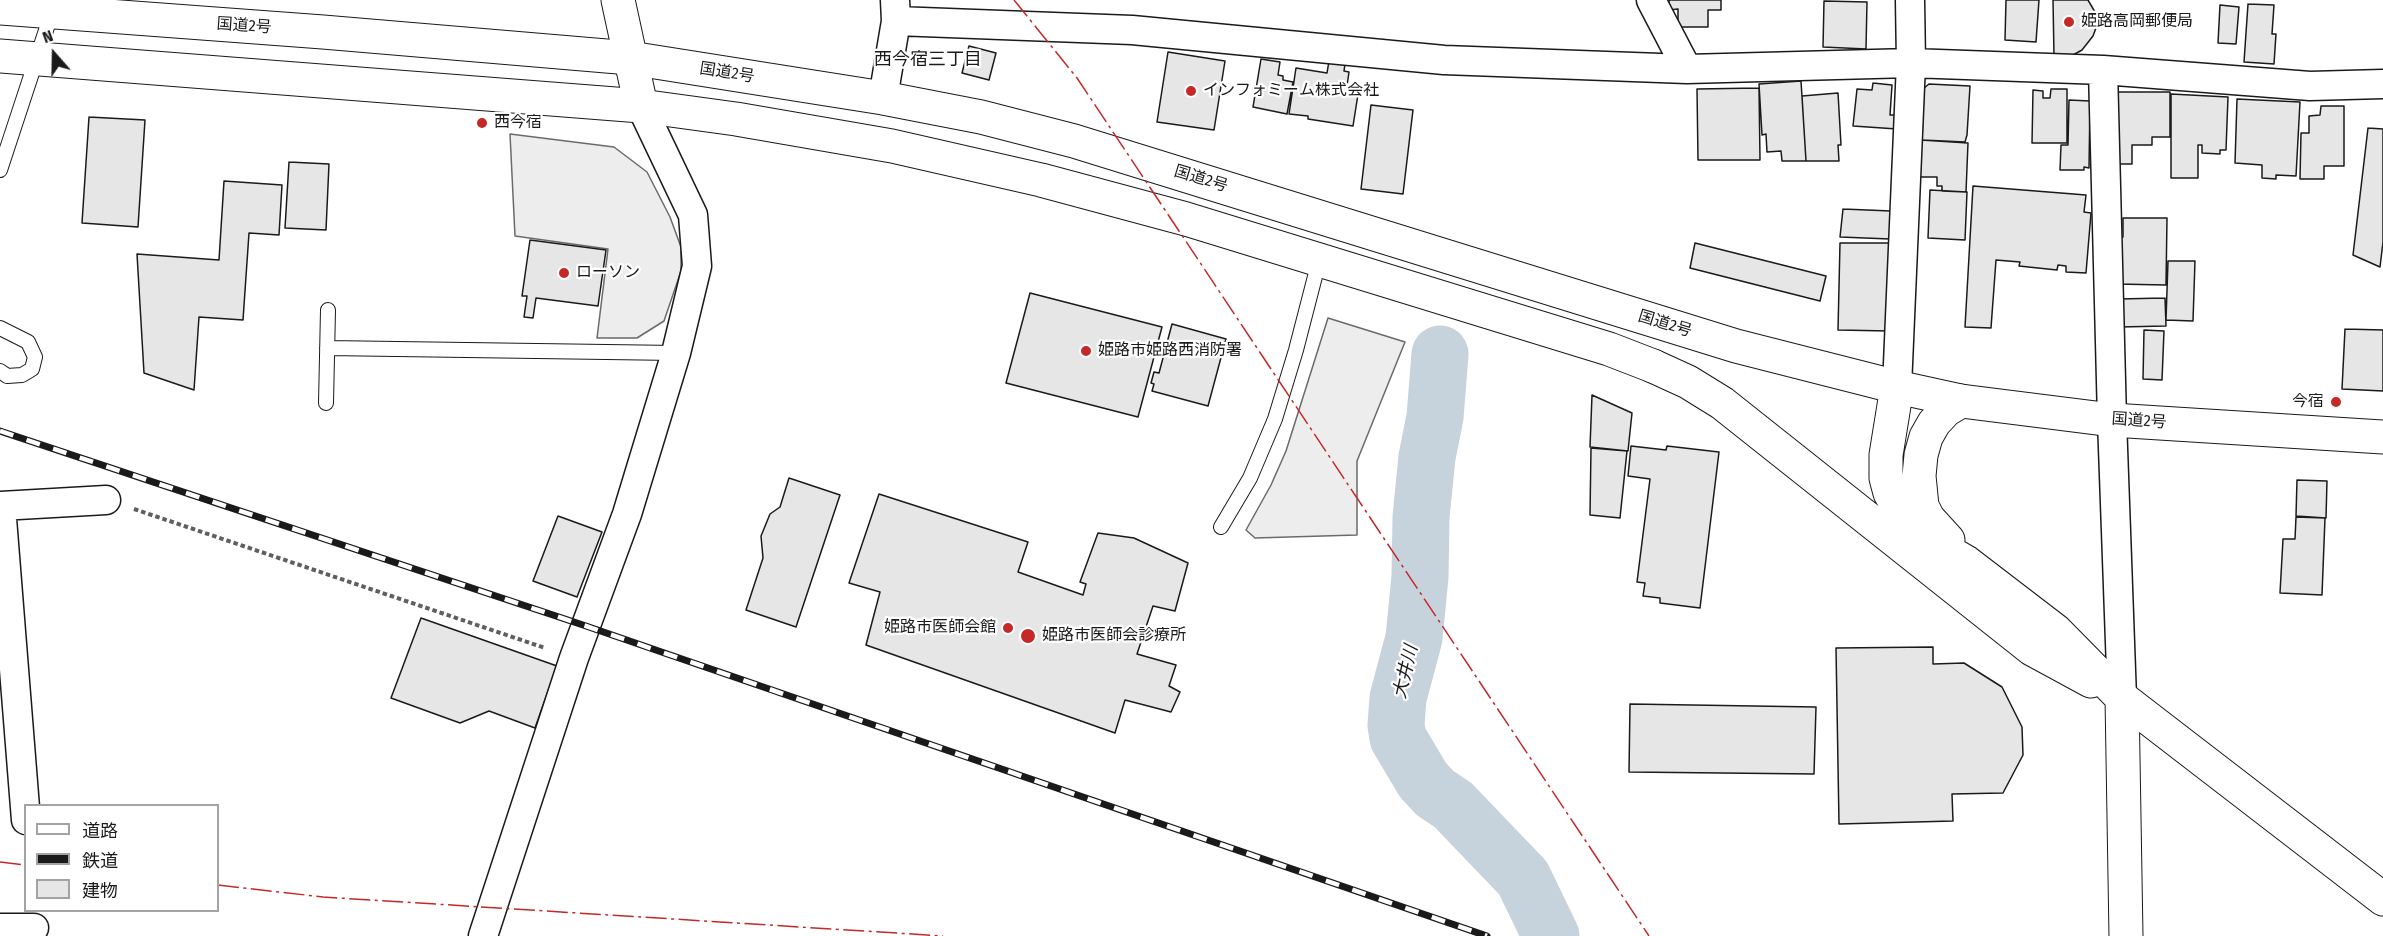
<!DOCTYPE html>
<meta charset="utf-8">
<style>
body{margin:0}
#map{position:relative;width:2383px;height:936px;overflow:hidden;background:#fff;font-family:"Fira Sans Condensed","Noto Sans JP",sans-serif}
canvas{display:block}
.legend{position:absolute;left:24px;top:804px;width:195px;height:108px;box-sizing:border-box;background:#fff;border:2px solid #a3a3a3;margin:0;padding:8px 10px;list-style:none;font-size:18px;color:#1a1a1a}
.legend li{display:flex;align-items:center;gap:12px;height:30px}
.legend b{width:30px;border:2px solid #a3a3a3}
.north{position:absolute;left:24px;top:24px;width:60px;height:60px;-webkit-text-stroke:4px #fff;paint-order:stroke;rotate:340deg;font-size:16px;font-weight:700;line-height:24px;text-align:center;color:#1a1a1a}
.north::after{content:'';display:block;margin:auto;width:21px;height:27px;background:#1a1a1a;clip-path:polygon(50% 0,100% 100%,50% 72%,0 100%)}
</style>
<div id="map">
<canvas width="2383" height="936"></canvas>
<ul class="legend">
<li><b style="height:8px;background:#fff"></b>道路</li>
<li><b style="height:8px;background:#1a1a1a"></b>鉄道</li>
<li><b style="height:16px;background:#e6e6e6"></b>建物</li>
</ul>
<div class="north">N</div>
</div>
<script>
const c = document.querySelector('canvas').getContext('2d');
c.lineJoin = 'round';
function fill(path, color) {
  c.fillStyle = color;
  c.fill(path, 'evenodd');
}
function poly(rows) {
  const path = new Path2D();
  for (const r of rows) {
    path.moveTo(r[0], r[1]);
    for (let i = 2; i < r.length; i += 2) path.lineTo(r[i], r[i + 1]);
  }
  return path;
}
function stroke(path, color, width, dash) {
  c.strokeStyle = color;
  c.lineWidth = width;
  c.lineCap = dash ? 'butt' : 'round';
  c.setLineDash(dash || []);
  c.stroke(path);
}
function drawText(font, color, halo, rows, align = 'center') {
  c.font = font + ' "Fira Sans Condensed","Noto Sans JP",sans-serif';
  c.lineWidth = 4.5;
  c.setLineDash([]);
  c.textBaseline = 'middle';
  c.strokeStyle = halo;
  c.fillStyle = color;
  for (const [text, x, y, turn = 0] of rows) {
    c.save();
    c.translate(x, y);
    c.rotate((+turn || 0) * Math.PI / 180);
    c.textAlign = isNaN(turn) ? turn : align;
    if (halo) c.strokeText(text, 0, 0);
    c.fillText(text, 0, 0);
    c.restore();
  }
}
const parking = poly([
 [510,134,614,147,647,172,670,217,681,247,681,271,664,321,637,338,597,338,608,249,515,236,510,134],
 [1328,318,1405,342,1357,461,1357,535,1255,538,1246,530,1271,485,1286,451,1328,318]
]);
fill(parking, '#ededed');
stroke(parking, '#6a6a6a', 1.5);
stroke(poly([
 [1440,354,1435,417,1427,457,1421,517,1420,577,1414,638,1398,698,1396,725,1398,738,1423,780,1435,793,1453,805,1523,878,1551,936]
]), '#c6d2dc', 57);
const building = poly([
 [1669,0,1721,0,1721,10,1708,10,1708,27,1678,27,1678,9,1669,10,1669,0],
 [2006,0,2039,0,2036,42,2005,40,2006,0],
 [2053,0,2088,0,2095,12,2096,28,2093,36,2082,50,2073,55,2054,57,2053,0],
 [1824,1,1867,2,1866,49,1823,47,1824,1],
 [2248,4,2274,5,2272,34,2276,34,2274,64,2244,62,2248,4],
 [2220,5,2239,7,2236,44,2218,43,2220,5],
 [969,46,996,53,989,80,962,73,969,46],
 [1168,52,1225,61,1214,130,1157,122,1168,52],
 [1261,59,1280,62,1278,75,1283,76,1283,80,1293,82,1287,114,1253,107,1261,59],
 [1329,61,1345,64,1344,71,1349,72,1347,86,1359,88,1353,126,1308,119,1308,116,1289,114,1296,68,1327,73,1329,61],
 [1801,81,1806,161,1782,161,1781,151,1767,152,1766,134,1762,135,1759,84,1801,81],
 [1873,83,1892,85,1890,115,1898,115,1897,129,1853,126,1857,89,1872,90,1873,83],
 [1929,84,1970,86,1967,135,1965,142,1922,140,1924,88,1929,84],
 [1759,88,1760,160,1698,160,1697,89,1759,88],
 [2051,89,2067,89,2067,143,2032,143,2033,90,2043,91,2043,98,2050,98,2051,89],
 [2115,92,2170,92,2170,137,2152,137,2152,145,2132,145,2132,164,2115,164,2115,92],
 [1838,93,1841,145,1838,145,1839,161,1806,161,1802,96,1838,93],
 [2171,94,2228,97,2226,150,2220,150,2220,154,2202,153,2202,145,2198,145,2198,178,2171,178,2171,94],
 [2237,99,2300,102,2296,176,2276,175,2276,179,2262,178,2262,165,2235,163,2237,99],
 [2069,100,2090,101,2089,168,2084,167,2084,170,2060,170,2061,145,2068,145,2069,100],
 [1371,105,1413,110,1403,194,1361,189,1371,105],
 [2321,106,2344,106,2344,166,2324,166,2324,179,2300,179,2301,133,2309,133,2309,116,2320,115,2321,106],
 [89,117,145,120,138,227,82,223,89,117],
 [2368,128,2383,129,2383,242,2380,267,2353,255,2368,128],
 [1921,140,1968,143,1966,192,1942,191,1942,186,1937,186,1937,177,1920,177,1921,140],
 [289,162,329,164,326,230,285,228,289,162],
 [224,181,282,185,279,235,249,233,243,320,199,317,194,390,144,373,137,254,219,260,224,181],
 [1973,186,2086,195,2084,212,2091,213,2086,273,2066,272,2066,266,2058,265,2057,270,2019,266,2020,262,1996,260,1991,328,1965,327,1973,186],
 [1930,190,1967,192,1965,240,1928,238,1930,190],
 [1843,209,1891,211,1890,239,1840,237,1843,209],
 [2123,218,2167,218,2166,285,2116,284,2117,237,2123,237,2123,218],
 [530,240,606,250,598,306,536,298,533,318,524,317,527,296,522,296,530,240],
 [1695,243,1826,276,1820,301,1690,268,1695,243],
 [1840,243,1890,243,1889,331,1838,330,1840,243],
 [2168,261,2195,261,2193,321,2166,320,2168,261],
 [1030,293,1162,327,1138,417,1006,383,1030,293],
 [2165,298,2166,326,2119,327,2118,299,2165,298],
 [1172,324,1226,339,1208,406,1152,391,1154,384,1151,383,1154,372,1159,373,1172,324],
 [2345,329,2383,330,2383,391,2342,389,2345,329],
 [2144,330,2164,331,2162,380,2143,379,2144,330],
 [1592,395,1632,413,1628,451,1590,447,1592,395],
 [1631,446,1666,450,1667,446,1719,452,1700,608,1660,603,1660,598,1643,596,1645,583,1637,582,1650,479,1628,476,1631,446],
 [1591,448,1627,451,1620,518,1590,515,1591,448],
 [789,478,840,495,796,627,746,610,763,558,761,536,770,514,780,507,789,478],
 [2297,480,2327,481,2326,518,2296,516,2297,480],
 [879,494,1028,542,1018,572,1083,595,1086,584,1080,582,1098,533,1134,538,1188,563,1175,611,1153,606,1137,654,1176,665,1169,686,1180,692,1171,712,1125,700,1115,733,866,645,880,592,849,583,879,494],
 [558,516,602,532,577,597,533,581,558,516],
 [2296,517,2325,518,2322,595,2280,593,2283,539,2295,539,2296,517],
 [421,618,557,666,535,728,489,711,460,723,391,698,421,618],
 [1933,647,1933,664,1964,663,2002,687,2022,727,2023,755,2003,793,1952,794,1953,821,1839,824,1836,648,1933,647],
 [1630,704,1816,707,1814,774,1629,772,1630,704]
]);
fill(building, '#e6e6e6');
stroke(building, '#1a1a1a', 1.5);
const service = poly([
 [0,170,52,12],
 [0,328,28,342,35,357,32,369,22,375,7,376,0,371],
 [327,348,676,353],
 [326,403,328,310],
 [1221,527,1250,478,1275,419,1296,350,1319,261]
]);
const minor = poly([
 [1651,0,1687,69],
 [896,21,1132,30,1444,60,1687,69,1911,63,2103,70,2310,86,2383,84],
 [2103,70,2112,420,2122,698],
 [883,98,896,21,895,0],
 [1897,387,1911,63,1910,0],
 [0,506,106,500],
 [1,506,26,820],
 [0,928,34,928],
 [483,936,574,658,627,514,676,353,697,266,693,215,641,106]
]);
const tertiary = poly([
 [1653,366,1688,382,1722,403,2032,649,2091,681],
 [1897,387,1886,455,1886,478,1890,493,1906,520,1933,543,1966,562,2056,631,2122,698,2383,899],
 [1948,540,1928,518,1922,506,1919,476,1921,455,1926,437,1934,423,1946,410,1961,401],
 [2122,698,2126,936]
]);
const secondary = poly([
 [618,0,641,106]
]);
const trunk = poly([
 [0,8,323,32,630,58,883,98,981,117,1074,141,1736,346,1897,387,1961,401,2112,420,2383,437],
 [0,56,641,106,736,119,892,146,1041,180,1186,219,1609,349,1653,366]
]);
stroke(service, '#1a1a1a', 16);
stroke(minor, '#1a1a1a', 31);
stroke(tertiary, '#1a1a1a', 35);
stroke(secondary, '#1a1a1a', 35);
stroke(trunk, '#1a1a1a', 35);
stroke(poly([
 [134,509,545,648]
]), '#5f5f5f', 4, [4.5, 3]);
stroke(service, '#fff', 14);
stroke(minor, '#fff', 28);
stroke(tertiary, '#fff', 33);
stroke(secondary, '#fff', 33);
stroke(trunk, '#fff', 33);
const rail = poly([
 [0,431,586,626,1487,936]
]);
stroke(rail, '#1a1a1a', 7);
stroke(rail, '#fff', 4.5, [14]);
stroke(poly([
 [1014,0,1077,78,1649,936],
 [0,862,26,865],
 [218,885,323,897,943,936]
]), '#c62828', 1.5, [21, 4.5, 3, 4.5]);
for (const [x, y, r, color] of [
 [2069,22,6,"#c62828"],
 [1191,91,6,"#c62828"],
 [482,123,6,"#c62828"],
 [564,273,6,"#c62828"],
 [1086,351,6,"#c62828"],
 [2336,402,6,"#c62828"],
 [1008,628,6,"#c62828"],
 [1028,636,8,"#c62828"]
]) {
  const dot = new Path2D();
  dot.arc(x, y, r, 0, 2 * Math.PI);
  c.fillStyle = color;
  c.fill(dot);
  stroke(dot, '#fff', 2);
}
drawText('16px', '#1a1a1a', '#fff', [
 ["姫路高岡郵便局",2081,22],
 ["インフォミーム株式会社",1203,91],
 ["西今宿",494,123],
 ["ローソン",576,273],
 ["姫路市姫路西消防署",1098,351],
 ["今宿",2324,402,"right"],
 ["姫路市医師会館",996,628,"right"],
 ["姫路市医師会診療所",1042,636]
], 'left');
drawText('16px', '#1a1a1a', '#fff', [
 ["国道2号",244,26,4],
 ["国道2号",727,73,9],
 ["国道2号",1201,179,17],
 ["国道2号",1665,324,17],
 ["国道2号",2139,421,4]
]);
drawText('18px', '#1a1a1a', '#fff', [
 ["西今宿三丁目",928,60]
]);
drawText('italic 18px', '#1a1a1a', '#fff', [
 ["大井川",1406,672,-77]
]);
</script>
